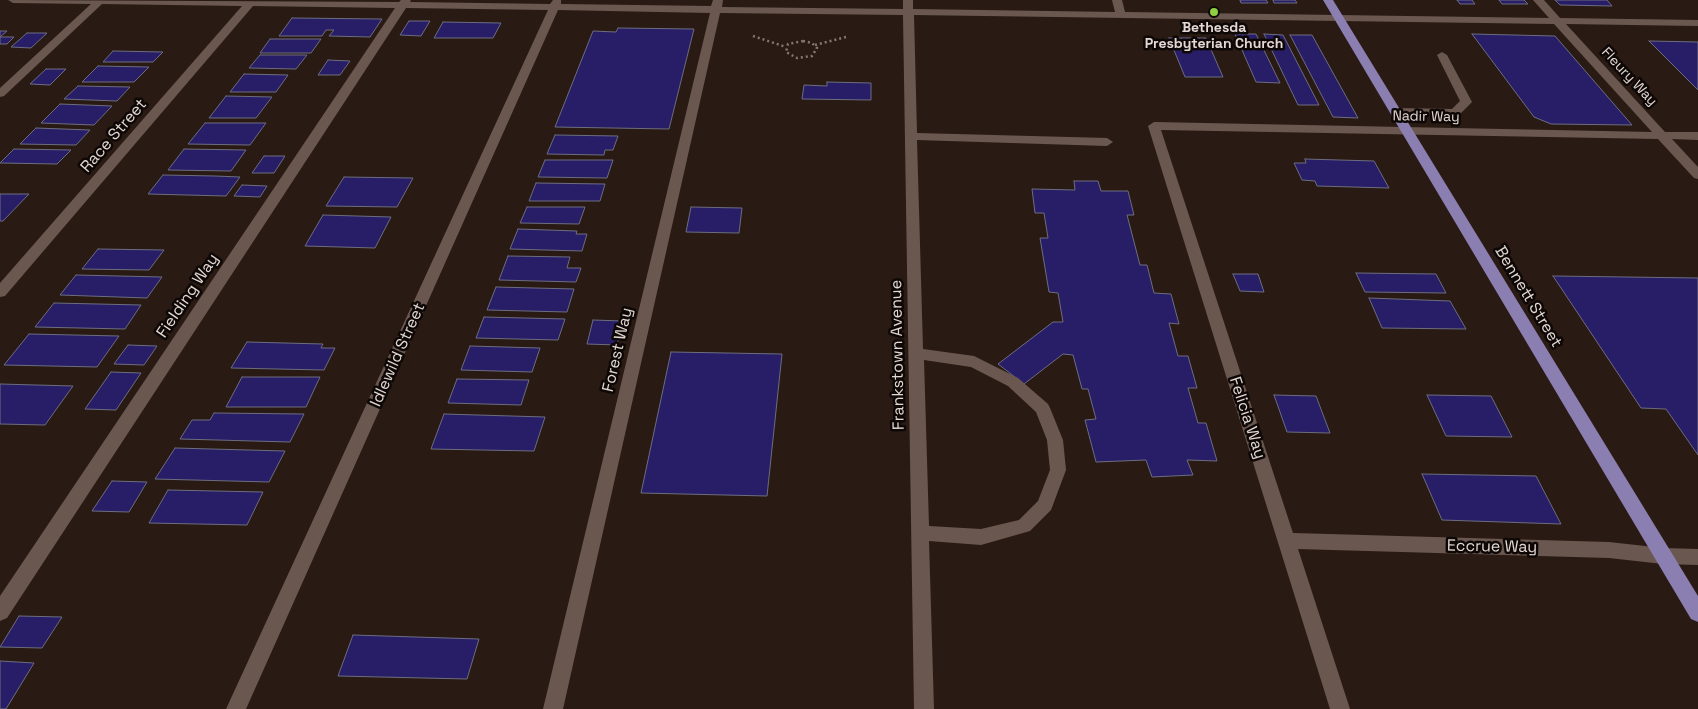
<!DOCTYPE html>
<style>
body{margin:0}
canvas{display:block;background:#291a13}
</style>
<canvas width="1698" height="709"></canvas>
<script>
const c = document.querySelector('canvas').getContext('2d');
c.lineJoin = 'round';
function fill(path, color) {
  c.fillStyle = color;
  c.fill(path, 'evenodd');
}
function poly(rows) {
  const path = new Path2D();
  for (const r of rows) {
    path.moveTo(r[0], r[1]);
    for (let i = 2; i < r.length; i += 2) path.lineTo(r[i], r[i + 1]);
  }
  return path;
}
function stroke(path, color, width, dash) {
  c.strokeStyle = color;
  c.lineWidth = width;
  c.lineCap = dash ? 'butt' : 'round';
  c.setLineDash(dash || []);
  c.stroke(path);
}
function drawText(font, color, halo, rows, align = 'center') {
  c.font = font + ' "Space Grotesk",sans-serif';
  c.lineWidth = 5;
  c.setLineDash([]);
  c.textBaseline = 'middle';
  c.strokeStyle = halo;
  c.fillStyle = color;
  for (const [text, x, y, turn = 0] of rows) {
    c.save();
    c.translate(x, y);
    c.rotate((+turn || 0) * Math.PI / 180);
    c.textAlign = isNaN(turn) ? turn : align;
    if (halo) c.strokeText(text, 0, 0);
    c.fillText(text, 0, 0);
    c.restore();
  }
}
const building = poly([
 [1240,0,1266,0,1268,3,1241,3,1240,0],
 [1273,0,1295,0,1297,3,1274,3,1273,0],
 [1457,0,1472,0,1475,4,1460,4,1457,0],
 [1499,0,1524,0,1528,4,1502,4,1499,0],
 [1555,0,1607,0,1612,6,1560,5,1555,0],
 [292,18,382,19,370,37,329,36,334,30,326,30,322,36,279,36,292,18],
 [409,21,430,21,421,36,400,35,409,21],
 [443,22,501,23,493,38,434,38,443,22],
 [618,28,694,29,669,129,555,127,593,31,616,32,618,28],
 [0,31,7,31,0,37,14,37,7,44,0,44,0,31],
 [27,33,47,33,31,48,11,47,27,33],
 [1235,34,1256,34,1280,83,1256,82,1235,34],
 [1264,34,1283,35,1319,105,1298,105,1264,34],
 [1472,34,1555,36,1632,125,1551,124,1534,117,1472,34],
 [1290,35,1312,35,1358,118,1333,117,1290,35],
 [1169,38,1206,38,1223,77,1185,77,1169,38],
 [270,39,321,39,311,53,260,53,270,39],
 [1649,41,1698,42,1698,90,1649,41],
 [113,51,163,52,153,62,103,62,113,51],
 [260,55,307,55,296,69,249,68,260,55],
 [328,60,350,61,340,75,318,75,328,60],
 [98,66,149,67,134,82,82,82,98,66],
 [46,69,66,69,50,85,30,84,46,69],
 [244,74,288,75,276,92,230,92,244,74],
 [827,82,871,83,871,100,802,99,804,85,827,86,827,82],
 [78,86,130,87,117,101,64,99,78,86],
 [226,96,272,97,256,118,209,118,226,96],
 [60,104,112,106,94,125,41,123,60,104],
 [205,123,266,123,250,145,188,144,205,123],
 [36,128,90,130,76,145,20,144,36,128],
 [555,135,618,136,613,150,605,150,604,155,547,154,555,135],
 [14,149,71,150,57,164,0,163,14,149],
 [184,149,246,150,231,171,168,170,184,149],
 [264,156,285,156,274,173,252,173,264,156],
 [1305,159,1374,161,1389,188,1317,186,1315,181,1302,180,1294,163,1306,163,1305,159],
 [545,160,613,160,607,178,538,177,545,160],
 [163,175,215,176,240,177,226,196,148,194,163,175],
 [344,177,413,178,397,207,326,206,344,177],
 [1074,181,1098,181,1101,191,1128,191,1134,215,1127,215,1140,265,1147,265,1154,293,1171,294,1179,324,1169,323,1178,356,1188,356,1197,388,1188,388,1198,423,1206,423,1217,461,1187,460,1193,475,1152,477,1146,460,1096,462,1085,420,1096,419,1088,389,1082,389,1073,355,1063,354,1024,384,998,364,1053,322,1063,322,1058,293,1049,292,1040,238,1048,238,1044,213,1035,213,1032,189,1075,190,1074,181],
 [536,183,605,184,600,201,529,201,536,183],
 [242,185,267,186,260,197,234,196,242,185],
 [0,194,29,194,3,221,0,221,0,194],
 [527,207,585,207,579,224,520,223,527,207],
 [691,207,742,208,739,233,686,232,691,207],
 [323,215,391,217,375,248,305,246,323,215],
 [518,229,577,231,576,234,587,234,582,251,510,249,518,229],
 [98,249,164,250,149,270,82,269,98,249],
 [508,256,570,257,567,268,581,268,576,282,499,280,508,256],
 [1356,273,1436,274,1446,293,1365,292,1356,273],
 [1233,274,1258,274,1264,292,1240,291,1233,274],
 [76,275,162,277,147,298,60,295,76,275],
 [1553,276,1698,278,1698,455,1666,409,1641,408,1553,276],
 [496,287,574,289,567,312,487,310,496,287],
 [1369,298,1450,301,1466,329,1382,328,1369,298],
 [54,303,141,305,125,329,35,327,54,303],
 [484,317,565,319,558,340,476,338,484,317],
 [593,320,623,321,617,345,587,344,593,320],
 [29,334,119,336,97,367,4,365,29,334],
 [247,342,323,344,321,348,335,348,324,370,231,368,247,342],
 [128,345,157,346,144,365,114,364,128,345],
 [470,346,540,348,532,372,461,370,470,346],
 [671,352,782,354,767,496,641,493,671,352],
 [111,372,141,373,116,410,85,409,111,372],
 [242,377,320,377,306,407,226,407,242,377],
 [457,379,529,380,521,405,448,403,457,379],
 [0,384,73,386,45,425,0,424,0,384],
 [1274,395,1316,396,1330,433,1287,432,1274,395],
 [1427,395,1491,396,1512,437,1446,436,1427,395],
 [214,413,304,414,290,442,180,439,192,420,210,420,214,413],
 [444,414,545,417,534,451,431,449,444,414],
 [175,448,285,451,269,482,155,479,175,448],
 [1422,474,1536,476,1561,524,1442,520,1422,474],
 [112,481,147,482,129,512,92,511,112,481],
 [168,490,263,492,247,525,149,523,168,490],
 [19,616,62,617,42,648,0,647,19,616],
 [353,635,479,639,467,679,338,676,353,635],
 [0,661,34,663,6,709,0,709,0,661]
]);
fill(building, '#281e68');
stroke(building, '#6c6d7f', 1);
stroke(poly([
 [753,36,786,47],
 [803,41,812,43,817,48,812,56,797,58,786,52,788,44,803,41],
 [815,45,846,37]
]), '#857872', 2.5, [2, 3]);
fill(poly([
 [8,0,399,2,401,0,411,0,410,2,550,4,553,0,561,0,561,4,711,6,713,0,723,0,722,7,903,9,903,0,913,0,913,9,1115,12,1112,0,1122,0,1125,12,1549,18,1533,0,1544,0,1560,18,1698,20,1698,26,1566,24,1665,132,1698,132,1698,140,1672,139,1698,167,1698,179,1694,178,1658,139,1161,130,1293,533,1609,542,1663,548,1698,549,1698,565,1663,564,1609,558,1298,549,1350,709,1330,709,1148,126,1154,122,1652,132,1554,24,914,15,917,133,1107,138,1113,142,1107,146,917,140,923,349,974,356,1018,378,1048,404,1050,408,1063,440,1066,470,1051,510,1030,531,981,545,929,541,934,709,914,709,903,15,720,13,563,709,543,709,710,13,558,10,246,709,226,709,548,10,406,8,7,618,0,621,0,596,395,8,253,6,5,296,0,297,0,283,242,6,102,4,4,96,0,97,0,88,91,4,13,3,8,0],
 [924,360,971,367,1008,386,1036,412,1047,440,1050,470,1038,501,1019,520,981,529,929,526,924,360],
 [1442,52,1447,55,1472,102,1459,115,1455,116,1392,113,1390,111,1396,108,1452,109,1460,101,1437,55,1442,52]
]), '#6a5850');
fill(poly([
 [1323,0,1333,0,1698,596,1698,622,1691,619,1323,0]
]), '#8b7eb1');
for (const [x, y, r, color] of [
 [1214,12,5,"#8ece43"]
]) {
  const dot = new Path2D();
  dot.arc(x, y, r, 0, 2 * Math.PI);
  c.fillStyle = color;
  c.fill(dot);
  stroke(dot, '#0d0705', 2);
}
drawText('bold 14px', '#e3d8d3', '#0d0705', [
 ["Bethesda",1214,28],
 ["Presbyterian Church",1214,44]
]);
drawText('14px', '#e3d8d3', '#0d0705', [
 ["Fleury Way",1629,77,47],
 ["Nadir Way",1426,117,1]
]);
drawText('16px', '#e3d8d3', '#0d0705', [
 ["Race Street",114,136,-49],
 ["Fielding Way",188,296,-56],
 ["Bennett Street",1528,297,59],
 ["Forest Way",618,350,-77],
 ["Idlewild Street",398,355,-66],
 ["Frankstown Avenue",898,355,-91],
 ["Felicia Way",1247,418,72],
 ["Eccrue Way",1492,547,1]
]);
</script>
